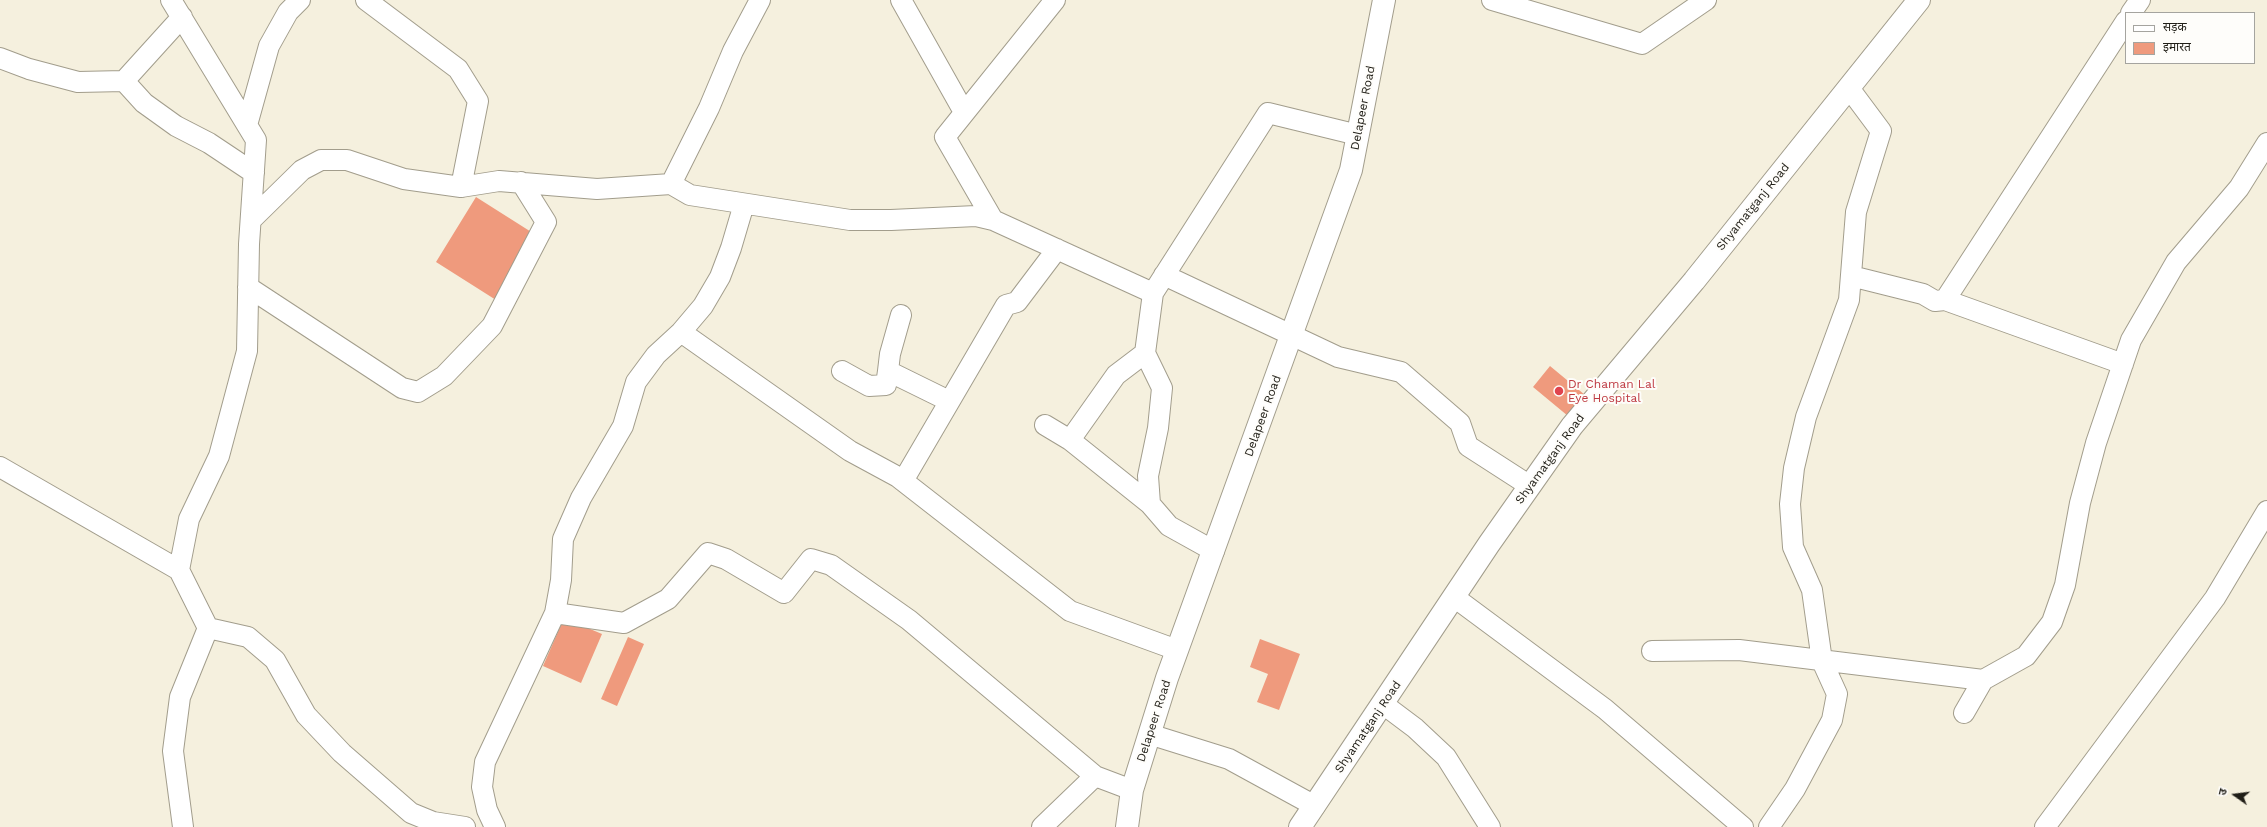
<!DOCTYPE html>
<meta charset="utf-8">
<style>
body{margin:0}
#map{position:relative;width:2267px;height:827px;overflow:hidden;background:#f5f0de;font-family:"Work Sans","Noto Sans Devanagari",sans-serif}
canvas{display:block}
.legend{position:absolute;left:2125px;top:12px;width:130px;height:52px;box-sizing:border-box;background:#fefdfa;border:1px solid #a5a49f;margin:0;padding:5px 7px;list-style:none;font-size:12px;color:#201e17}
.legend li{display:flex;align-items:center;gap:8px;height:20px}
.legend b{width:20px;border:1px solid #a5a49f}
.north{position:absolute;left:2215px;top:775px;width:40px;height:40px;-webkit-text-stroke:3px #fefdfa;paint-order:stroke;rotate:284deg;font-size:11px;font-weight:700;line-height:16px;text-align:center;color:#201e17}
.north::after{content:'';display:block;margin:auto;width:14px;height:18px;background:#201e17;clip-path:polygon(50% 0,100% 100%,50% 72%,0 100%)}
</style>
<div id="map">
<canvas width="2267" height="827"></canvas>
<ul class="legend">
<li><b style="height:5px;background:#fff"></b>सड़क</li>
<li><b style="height:11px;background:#ef9a7d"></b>इमारत</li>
</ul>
<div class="north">उ</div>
</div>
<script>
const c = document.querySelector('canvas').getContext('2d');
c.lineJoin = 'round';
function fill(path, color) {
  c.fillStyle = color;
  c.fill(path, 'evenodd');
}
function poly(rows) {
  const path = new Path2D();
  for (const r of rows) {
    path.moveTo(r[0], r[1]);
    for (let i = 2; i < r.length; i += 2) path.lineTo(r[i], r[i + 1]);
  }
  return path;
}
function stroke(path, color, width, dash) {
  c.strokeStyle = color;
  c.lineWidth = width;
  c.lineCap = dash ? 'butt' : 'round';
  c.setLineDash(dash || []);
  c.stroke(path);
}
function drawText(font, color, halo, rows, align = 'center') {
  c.font = font + ' "Work Sans",sans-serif';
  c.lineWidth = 4;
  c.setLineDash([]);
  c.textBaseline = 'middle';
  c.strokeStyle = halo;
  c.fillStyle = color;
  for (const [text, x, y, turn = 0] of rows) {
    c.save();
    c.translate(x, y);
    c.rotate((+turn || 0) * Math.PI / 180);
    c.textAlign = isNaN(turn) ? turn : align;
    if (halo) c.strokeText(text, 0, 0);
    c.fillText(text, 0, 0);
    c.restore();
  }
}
fill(poly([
 [476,197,536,235,496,300,436,262],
 [1550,366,1585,395,1568,416,1533,387],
 [564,618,602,634,581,683,543,666],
 [628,637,644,644,617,706,601,699],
 [1260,639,1300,654,1279,710,1257,702,1268,674,1250,667]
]), '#ef9a7d');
const minor = poly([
 [171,0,256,140,249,244,247,351,219,456,189,519,179,570],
 [366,0,458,69,478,101,461,187],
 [901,0,964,112],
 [1492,0,1642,44,1706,0],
 [2131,13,2140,0],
 [0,58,29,69,78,82,124,81,182,17],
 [124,81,144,103,176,126,209,143,254,173],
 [247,125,269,46,288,12,300,0],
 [671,184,709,108,733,51,760,0],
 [251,220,302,170,321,160,347,160,404,179,461,187,499,181,597,189,671,184,690,195,850,220,891,220,976,216,993,220,1153,293],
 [993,220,945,137,1055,0],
 [1164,275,1338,357,1401,372,1460,423,1468,446,1530,486],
 [1851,276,1923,294,1935,301,1945,300,2123,364],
 [248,287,402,388,418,392,444,376,492,326,546,222,521,182],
 [1945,300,2126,21],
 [901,315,890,354,888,371,949,401],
 [681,332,850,451,898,477,1070,611,1177,650],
 [1145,353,1153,293,1268,113,1358,135],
 [842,371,869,386,886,385,888,371],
 [1045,425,1070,440,1150,504],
 [1070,440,1116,375,1145,353,1162,388,1158,428,1148,476,1150,504,1169,526,1214,551],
 [0,467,179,570,208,628,180,697,173,751,183,827],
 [903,481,1006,305,1017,302,1057,249],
 [1454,597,1605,709,1743,827],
 [555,613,624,623,668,599,708,553,726,559,784,593,811,559,831,565,909,620,1095,776,1132,790],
 [208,628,248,637,275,660,306,715,342,753,411,813,433,822,465,827],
 [1652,651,1739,650,1983,680],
 [1383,704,1415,728,1446,757,1490,827],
 [1964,713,1983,680,2026,656,2052,622,2065,585,2080,503,2096,443,2131,340,2176,262,2239,188,2267,143],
 [1149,734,1229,759,1315,806],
 [495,827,487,810,482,787,485,762,555,613,561,580,563,539,581,498,623,426,636,382,656,355,681,332,703,306,720,277,731,248,744,204],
 [1042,827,1095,776],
 [1769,827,1795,789,1832,720,1837,694,1822,661,1812,590,1793,547,1790,504,1794,468,1806,417,1849,300,1856,212,1881,131,1849,88],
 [2045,827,2215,598,2267,511]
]);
const tertiary = poly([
 [1127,827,1132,790,1167,678,1351,170,1384,0],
 [1300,827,1489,544,1572,426,1694,281,1919,0]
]);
stroke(minor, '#a29d8c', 22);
stroke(tertiary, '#a29d8c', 24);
stroke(minor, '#fff', 20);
stroke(tertiary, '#fff', 22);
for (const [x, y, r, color] of [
 [1559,391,5,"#e0444e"]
]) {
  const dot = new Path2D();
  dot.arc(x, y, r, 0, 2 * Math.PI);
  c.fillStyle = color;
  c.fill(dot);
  stroke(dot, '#fefdfa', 1.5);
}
drawText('12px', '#201e17', '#fefdfa', [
 ["Delapeer Road",1363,108,-79],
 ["Shyamatganj Road",1753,207,-51],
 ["Delapeer Road",1263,416,-70],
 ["Shyamatganj Road",1550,459,-54],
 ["Delapeer Road",1154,721,-72],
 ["Shyamatganj Road",1368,727,-56]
]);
drawText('12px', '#be3a42', '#fefdfa', [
 ["Dr Chaman Lal",1568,384],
 ["Eye Hospital",1568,398]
], 'left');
</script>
